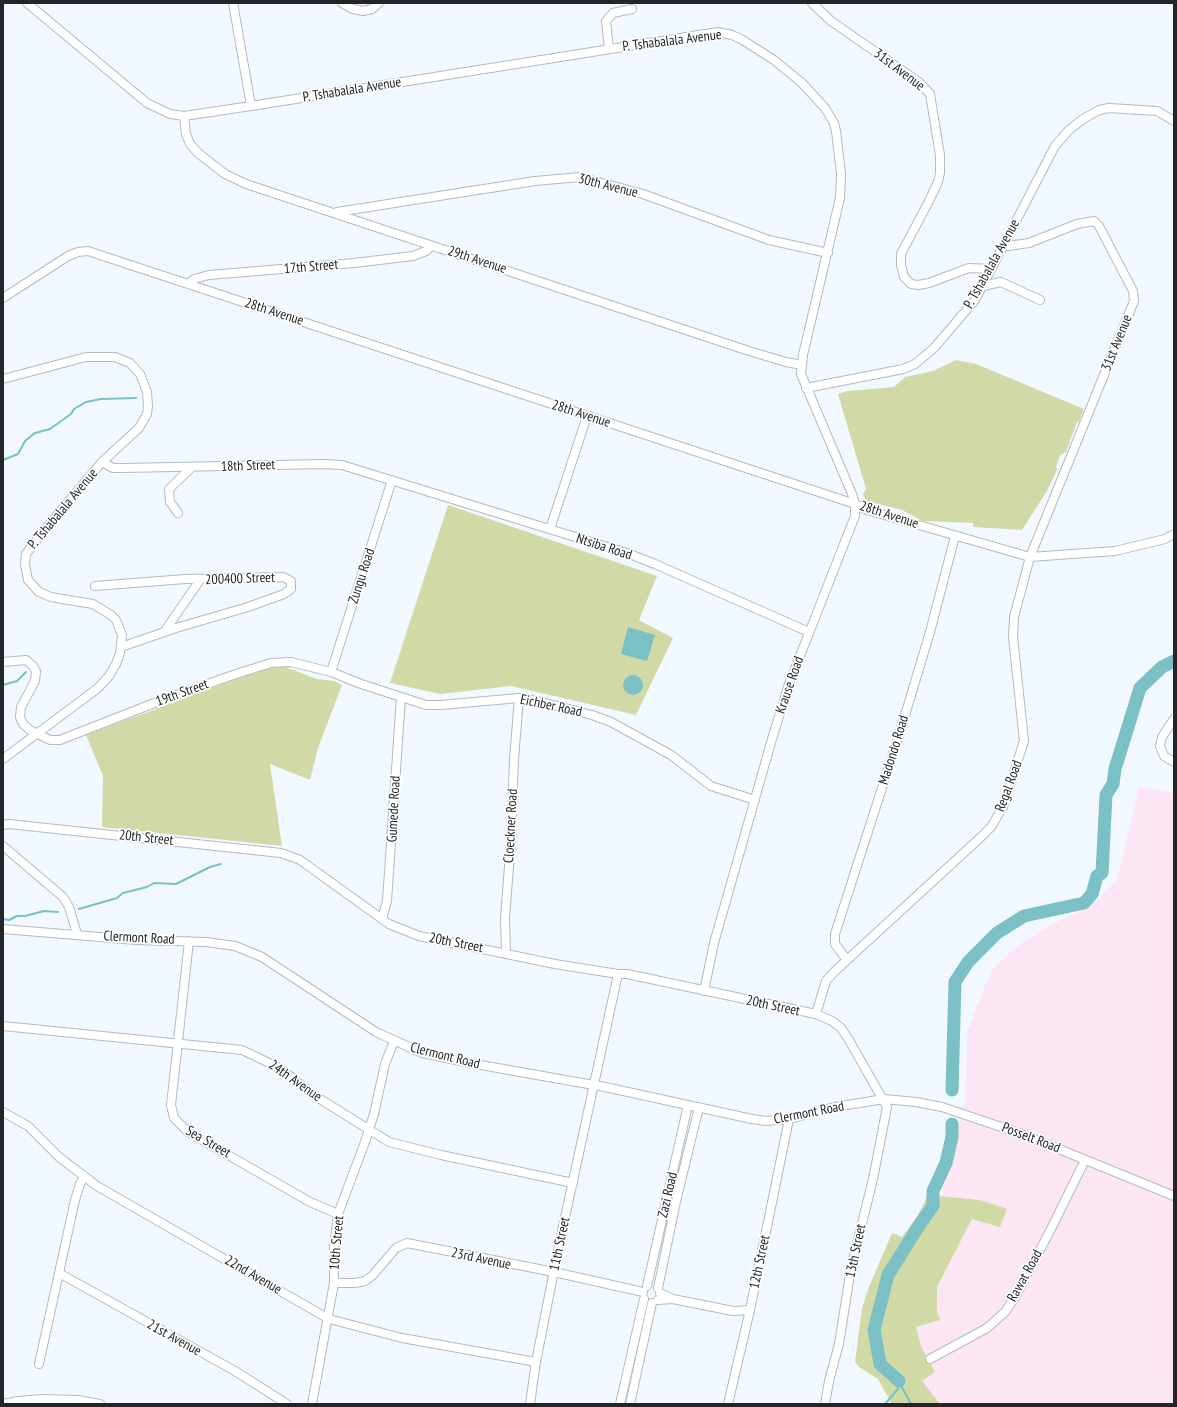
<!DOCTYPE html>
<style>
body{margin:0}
#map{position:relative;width:1177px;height:1407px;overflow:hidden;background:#f1f8ff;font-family:"PT Sans Narrow",sans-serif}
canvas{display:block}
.frame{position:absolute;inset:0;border:4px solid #232528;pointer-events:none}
</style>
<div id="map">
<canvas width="1177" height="1407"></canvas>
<div class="frame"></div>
</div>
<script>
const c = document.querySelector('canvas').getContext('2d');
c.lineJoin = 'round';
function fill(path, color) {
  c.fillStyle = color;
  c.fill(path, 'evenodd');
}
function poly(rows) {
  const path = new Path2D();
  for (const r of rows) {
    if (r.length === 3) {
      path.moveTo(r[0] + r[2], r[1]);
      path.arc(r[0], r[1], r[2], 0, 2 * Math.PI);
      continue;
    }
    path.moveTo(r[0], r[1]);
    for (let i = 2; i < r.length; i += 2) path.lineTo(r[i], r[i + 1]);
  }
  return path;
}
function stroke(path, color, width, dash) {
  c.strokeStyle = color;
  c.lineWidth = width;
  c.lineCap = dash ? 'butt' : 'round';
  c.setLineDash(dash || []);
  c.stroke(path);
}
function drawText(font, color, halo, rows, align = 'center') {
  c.font = font + ' "PT Sans Narrow",sans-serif';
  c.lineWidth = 3.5;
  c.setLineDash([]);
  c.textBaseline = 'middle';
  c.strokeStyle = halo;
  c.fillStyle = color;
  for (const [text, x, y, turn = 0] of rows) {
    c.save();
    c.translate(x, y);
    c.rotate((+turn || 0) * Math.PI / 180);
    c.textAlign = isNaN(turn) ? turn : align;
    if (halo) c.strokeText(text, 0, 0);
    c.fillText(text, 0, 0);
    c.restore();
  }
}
fill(poly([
 [1139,787,1174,793,1174,1404,940,1404,921,1380,934,1372,921,1346,916,1327,940,1320,937,1311,937,1287,972,1219,1007,1209,980,1200,942,1197,961,1112,966,1098,967,1033,986,983,994,968,1003,958,1023,942,1054,923,1083,910,1096,901,1117,880]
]), '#fce6f4');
fill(poly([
 [956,360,976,364,1084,409,1079,422,1077,422,1066,452,1060,455,1056,467,1057,470,1047,491,1022,530,973,527,973,523,923,521,902,510,866,501,863,494,866,489,838,394,847,391,894,387,905,377,933,371],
 [448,505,657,576,639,620,673,638,636,715,511,686,440,694,390,683],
 [283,666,317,679,335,681,342,685,318,748,310,780,270,764,282,846,102,827,103,776,86,735,236,679,273,667],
 [928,1195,980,1200,1007,1209,1000,1227,972,1219,937,1287,937,1311,940,1320,916,1327,921,1346,935,1372,922,1381,940,1404,892,1404,878,1379,859,1367,855,1362,862,1308,869,1287,892,1233,902,1237,918,1215]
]), '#d1daa7');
fill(poly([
 [628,627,655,635,647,661,621,654],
 [633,685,10]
]), '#7bc0c4');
stroke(poly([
 [3,460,18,454,25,441,35,433,50,429,71,414,74,409,86,402,101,399,136,398],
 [3,685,17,681,26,672],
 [79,909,117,898,123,893,147,887,154,883,176,884,210,867,221,864],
 [3,919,9,920,17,916,25,916,44,911,58,912],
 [899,1382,911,1404],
 [885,1404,898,1389,899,1381]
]), '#7bc0c4', 2);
stroke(poly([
 [952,1090,955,982,968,962,997,933,1024,916,1084,903,1092,894,1097,876,1102,873,1106,795,1113,784,1115,769,1140,688,1162,667,1174,661],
 [899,1381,880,1364,874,1330,888,1275,920,1224,933,1206,933,1191,946,1163,952,1137,952,1124]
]), '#7bc0c4', 13);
const minor = poly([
 [27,3,147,103,170,114,184,116,251,106,718,32,732,35,741,39,774,60,802,83,825,108,834,123,836,131,841,174,840,198,803,355,801,374,852,494,855,504,855,516,789,684,772,739,714,943,704,991],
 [233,3,251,106],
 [342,3,353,9,363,11,372,9,379,3],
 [812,3,831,21,919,82,930,94,940,155,940,173,938,182,929,201,901,254,901,265,904,277,911,284,918,285,929,283,969,268,991,269],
 [609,49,606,21,613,13,632,9],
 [184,116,186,134,190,144,198,153,225,174,246,184,749,351,786,362,802,365],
 [337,212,535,181,580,177,643,194,769,240,828,253],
 [188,284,194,279,209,275,354,263,413,256,426,251,432,246],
 [983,286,1001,282,1040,300],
 [3,298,68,256,78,252,88,251,855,504,867,510,1030,557,1115,551,1165,539,1174,534],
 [3,379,86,357,115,357,130,363,140,374,147,392,148,406,147,414,139,428,102,462,52,521,31,547,26,554,25,564,28,580,39,592,51,597,93,604,111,615,116,620,122,635,120,653,116,664,109,676,98,688,3,759],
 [806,388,903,369,915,364,934,348,975,300,1055,146,1069,130,1083,119,1099,110,1109,108,1157,111,1174,121],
 [102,462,113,468,123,468,324,464,342,465,627,553,655,564,809,632],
 [178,513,170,502,169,489,192,467],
 [550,529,587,416],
 [95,586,185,579,283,577,291,581,291,589,284,594,248,607,176,628,121,647],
 [164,632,200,580],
 [3,662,26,660,33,666,36,671,35,681,21,707,20,717,23,724,30,730,50,740,60,740,162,700,236,674,271,663,291,662,331,672,361,684,426,705,441,705,519,698,538,701,592,715,611,722,671,755,711,786,755,800],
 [331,672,392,480],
 [1174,719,1162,737,1160,746,1164,756,1174,762],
 [3,825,9,824,281,853,300,860,389,924,419,936,555,964,618,974,627,974,816,1014,832,1021,841,1028,849,1040,887,1107,873,1179,851,1268,839,1344,829,1381,825,1404],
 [3,846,63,897,69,907,77,934],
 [382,919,387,901,401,697],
 [3,929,136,940,206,942,235,946,262,957,376,1032,422,1053,475,1064,605,1087,752,1119,766,1121,789,1119,835,1107,884,1099,916,1102,942,1107,1022,1134,1174,1196],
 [189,941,171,1105,174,1118,188,1132,310,1202,338,1214],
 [506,953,505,918,511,840,514,759,519,698],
 [847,960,835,944,835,934,900,732,930,632,955,536],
 [816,1014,826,981,834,972,981,837,991,827,1003,807,1024,741,1013,637,1014,617,1030,557,1134,301,1133,291,1099,226,1094,221,1077,224,1029,243,1008,246,1004,245],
 [3,1026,242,1050,280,1068,312,1094,389,1142,441,1155,573,1183],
 [3,1112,28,1126,59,1157,97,1186,329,1319,402,1338,536,1362],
 [59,1273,235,1371,287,1404],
 [334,1283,355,1283,365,1281,372,1276,396,1248,407,1243,554,1272,643,1292],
 [647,1286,688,1105],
 [658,1288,677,1197,699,1107],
 [660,1293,673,1299,733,1311,750,1310],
 [658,1300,672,1299],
 [930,1359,987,1328,1005,1312,1015,1297,1051,1229,1085,1160],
 [39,1364,75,1200,80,1184,84,1178],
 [4,1404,18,1401,42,1399,78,1400,100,1404],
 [312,1404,334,1283,334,1247,338,1214,365,1142,374,1114,385,1064,394,1041],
 [530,1404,536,1362,559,1245,618,974],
 [620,1404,644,1299],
 [630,1404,652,1303],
 [728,1404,750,1310,789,1119]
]);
stroke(minor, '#b3bac0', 10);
stroke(minor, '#fff', 8);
drawText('14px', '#232528', '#fff', [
 ["P. Tshabalala Avenue",672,41,-7],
 ["31st Avenue",899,70,37],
 ["P. Tshabalala Avenue",352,90,-9],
 ["30th Avenue",608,186,14],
 ["29th Avenue",477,260,18],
 ["P. Tshabalala Avenue",992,264,-61],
 ["17th Street",311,267,-5],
 ["28th Avenue",274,312,18],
 ["31st Avenue",1117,343,-68],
 ["28th Avenue",581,414,18],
 ["18th Street",248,466,-2],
 ["P. Tshabalala Avenue",63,509,-50],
 ["28th Avenue",889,515,18],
 ["Ntsiba Road",604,547,18],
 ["Zungu Road",362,576,-72],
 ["200400 Street",240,579,-2],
 ["Krause Road",790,685,-71],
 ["19th Street",182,693,-20],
 ["Eichber Road",551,706,12],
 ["Madondo Road",894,750,-73],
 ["Regal Road",1009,786,-70],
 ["Gumede Road",394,809,-87],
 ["Cloeckner Road",511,826,-87],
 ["20th Street",146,838,6],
 ["Clermont Road",139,938,3],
 ["20th Street",456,943,11],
 ["20th Street",773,1006,12],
 ["Clermont Road",445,1056,14],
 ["24th Avenue",295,1081,35],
 ["Clermont Road",809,1113,-11],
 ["Posselt Road",1031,1138,21],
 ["Sea Street",208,1142,30],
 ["Zazi Road",668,1195,-77],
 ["10th Street",337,1243,-85],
 ["11th Street",560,1244,-78],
 ["13th Street",856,1251,-78],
 ["23rd Avenue",481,1259,12],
 ["12th Street",760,1262,-78],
 ["22nd Avenue",253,1275,30],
 ["Rawat Road",1025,1276,-61],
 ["21st Avenue",174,1338,29]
]);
</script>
